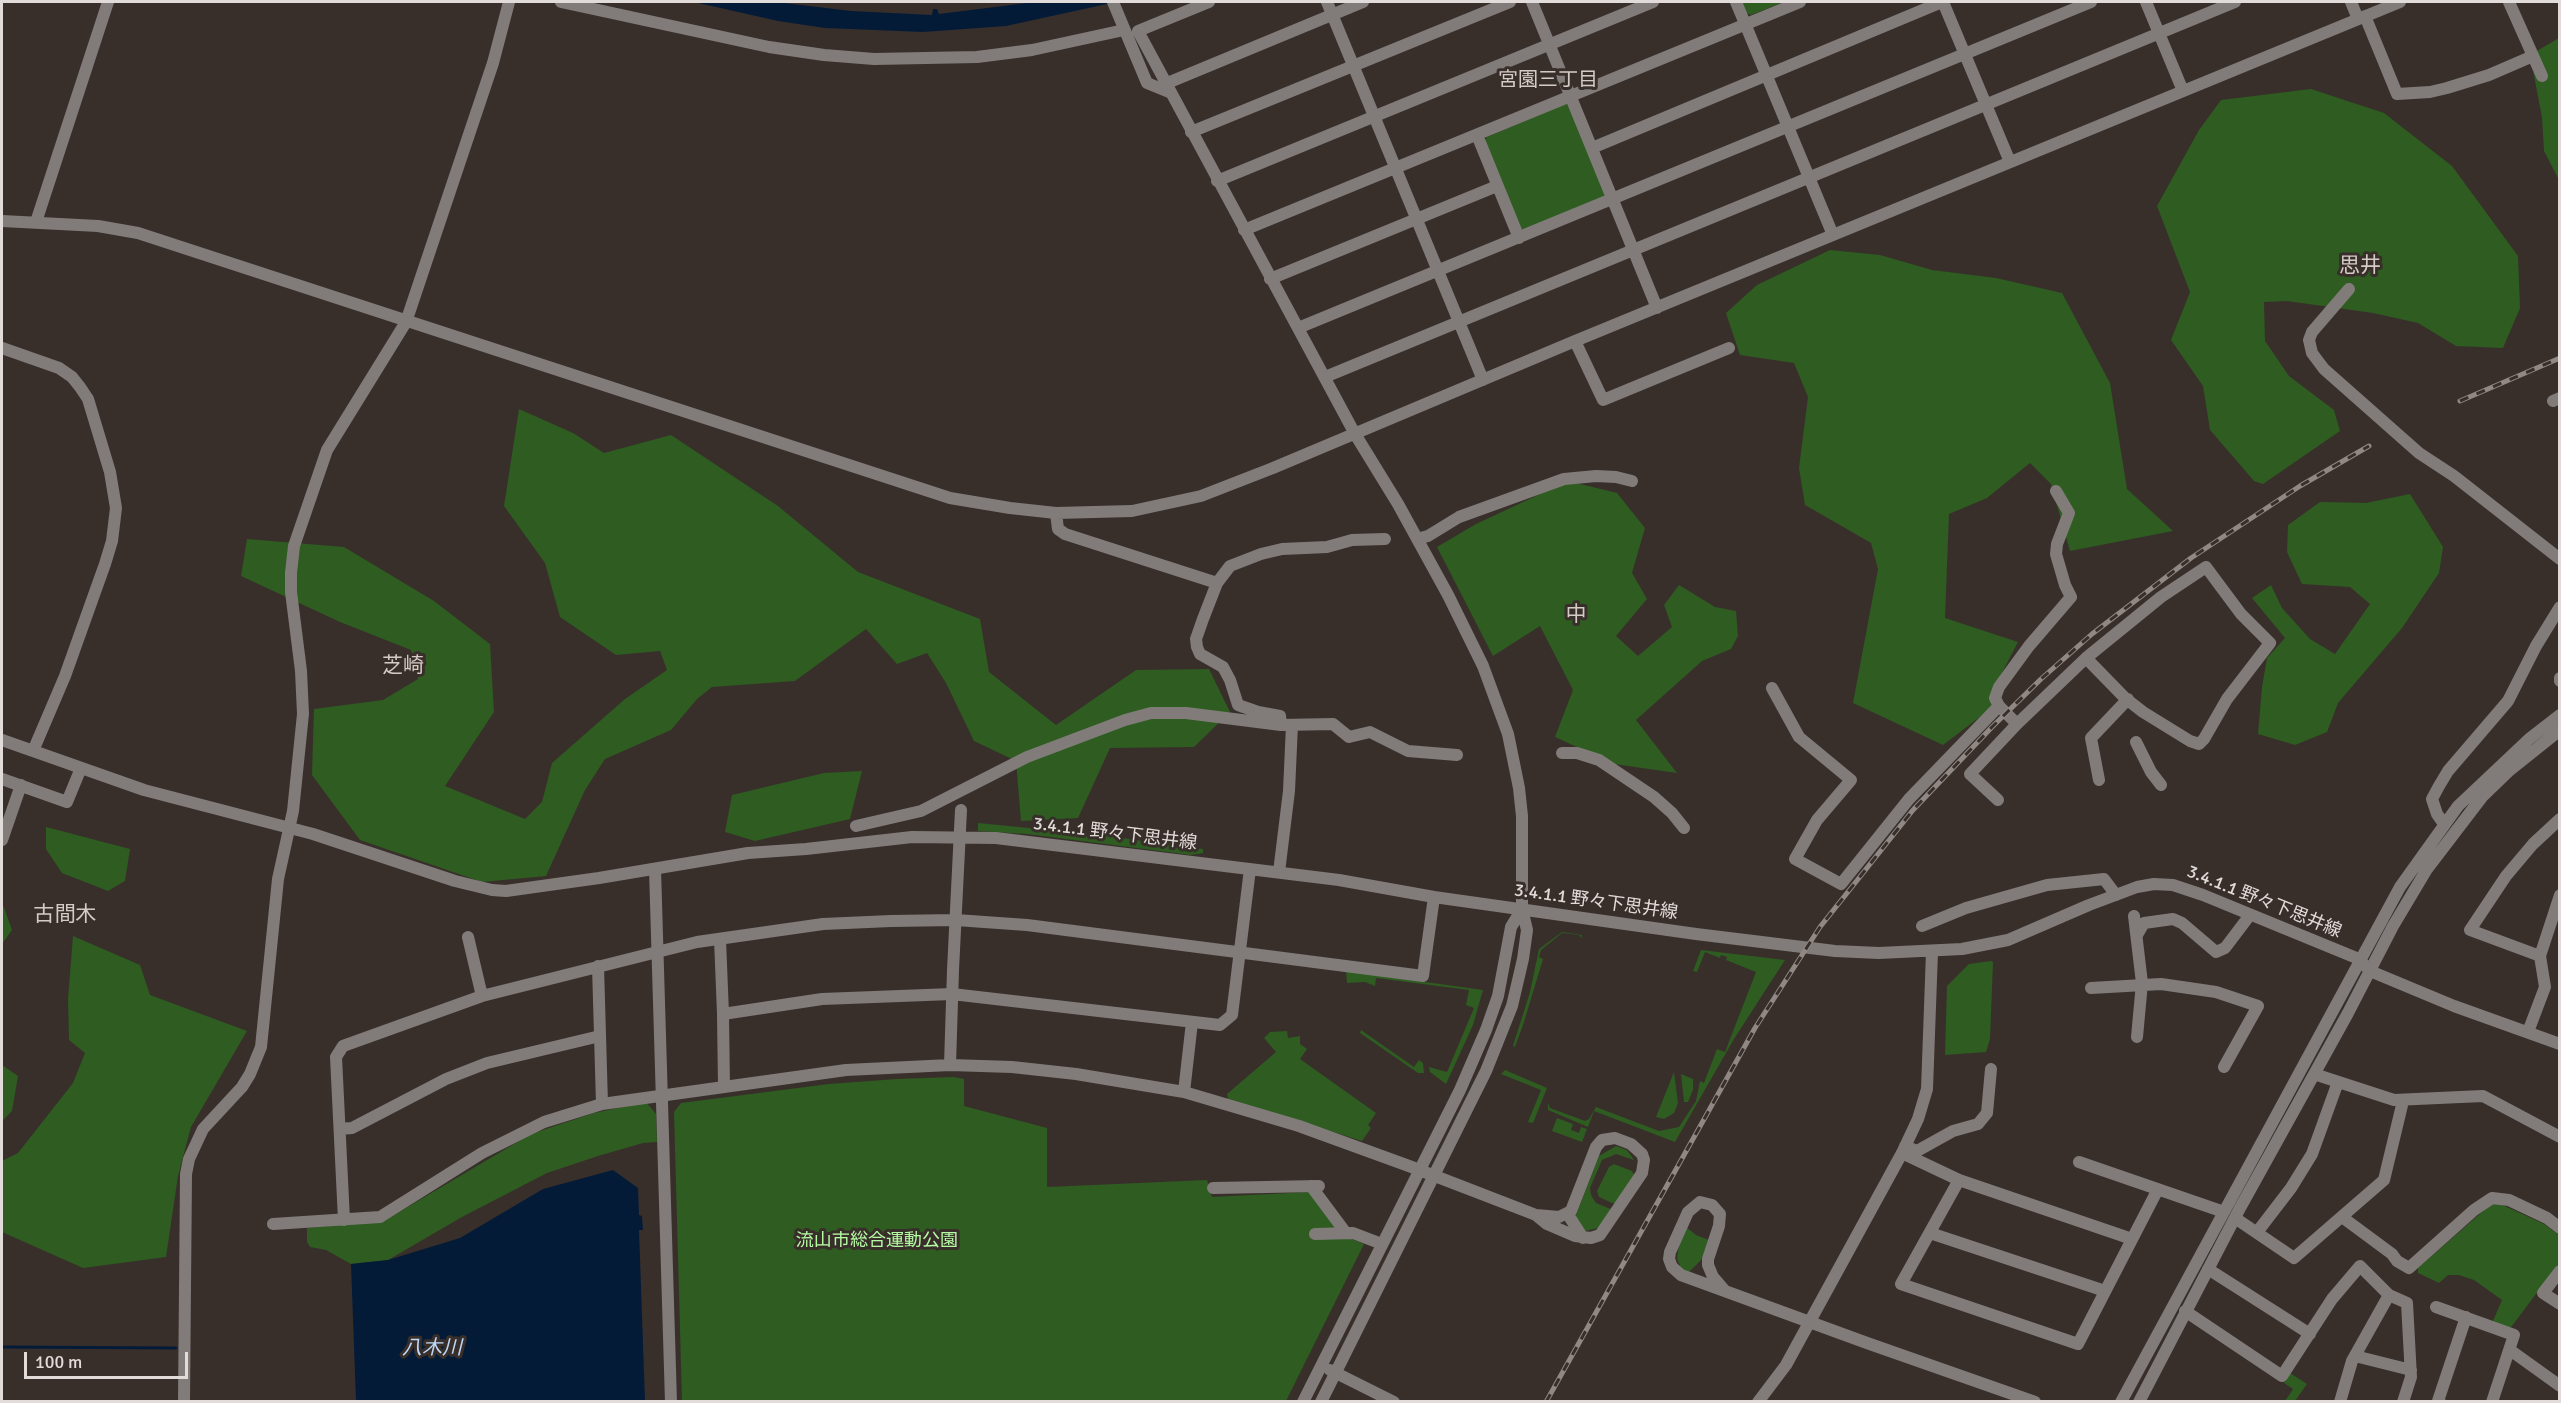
<!DOCTYPE html>
<meta charset="utf-8">
<style>
body{margin:0}
#map{position:relative;width:2561px;height:1403px;overflow:hidden;background:#382f2b;font-family:Signika,sans-serif}
canvas{display:block}
.frame{position:absolute;inset:0;border:3px solid #e1dbd9;pointer-events:none}
.scale{position:absolute;left:24px;top:1352px;width:164px;height:27px;box-sizing:border-box;border:3px solid #e1dbd9;border-top:0;padding-left:8px;font-size:18px;line-height:21px;white-space:nowrap;color:#e1dbd9;-webkit-text-stroke:4px #382f2b;paint-order:stroke}
</style>
<div id="map">
<canvas width="2561" height="1403"></canvas>
<div class="frame"></div>
<div class="scale">100 m</div>
</div>
<script>
const c = document.querySelector('canvas').getContext('2d');
c.lineJoin = 'round';
function fill(path, color) {
  c.fillStyle = color;
  c.fill(path, 'evenodd');
}
function poly(rows) {
  const path = new Path2D();
  for (const r of rows) {
    path.moveTo(r[0], r[1]);
    for (let i = 2; i < r.length; i += 2) path.lineTo(r[i], r[i + 1]);
  }
  return path;
}
function stroke(path, color, width, dash) {
  c.strokeStyle = color;
  c.lineWidth = width;
  c.lineCap = dash ? 'butt' : 'round';
  c.setLineDash(dash || []);
  c.stroke(path);
}
function drawText(font, color, halo, rows, align = 'center') {
  c.font = font + ' Signika,"Noto Sans JP",sans-serif';
  c.lineWidth = 6;
  c.setLineDash([]);
  c.textBaseline = 'middle';
  c.strokeStyle = halo;
  c.fillStyle = color;
  for (const [text, x, y, turn = 0] of rows) {
    c.save();
    c.translate(x, y);
    c.rotate((+turn || 0) * Math.PI / 180);
    c.textAlign = isNaN(turn) ? turn : align;
    if (halo) c.strokeText(text, 0, 0);
    c.fillText(text, 0, 0);
    c.restore();
  }
}
fill(poly([
 [1742,2,1784,2,1751,15,1746,13],
 [2559,38,2559,180,2544,151,2542,117,2530,55],
 [2311,89,2384,113,2452,166,2518,256,2520,308,2503,348,2456,346,2418,323,2373,313,2287,301,2264,302,2265,341,2289,376,2334,410,2340,431,2263,484,2254,481,2210,430,2203,386,2171,340,2190,292,2157,206,2199,130,2221,100],
 [1565,104,1570,105,1606,192,1604,198,1525,230,1520,228,1485,141,1487,137],
 [1830,250,1880,255,1932,270,1996,278,2062,293,2110,383,2127,489,2173,531,2070,551,2051,484,2030,463,1987,498,1949,514,1945,618,2018,642,1990,696,1993,707,1943,745,1853,703,1878,569,1871,543,1805,505,1799,468,1808,397,1794,363,1740,355,1726,313,1757,285],
 [519,409,573,433,604,453,671,435,778,506,858,572,980,619,989,672,1056,725,1136,670,1209,669,1230,712,1194,747,1110,748,1078,818,1021,821,1016,761,974,741,946,683,927,653,897,664,866,629,795,681,712,687,697,699,671,730,605,759,585,790,546,876,482,882,360,840,312,775,314,709,383,700,418,679,411,650,340,622,241,576,247,539,344,547,434,601,490,644,494,712,445,786,525,819,542,802,552,763,625,699,667,670,660,651,616,655,560,617,545,563,504,506],
 [1568,481,1617,493,1645,528,1632,573,1647,599,1616,636,1638,656,1672,627,1664,605,1679,585,1715,607,1736,611,1738,636,1731,649,1702,661,1636,720,1677,773,1614,764,1555,737,1573,690,1540,626,1493,656,1437,547,1476,524],
 [2410,494,2443,547,2439,573,2402,628,2338,703,2327,732,2295,745,2258,734,2262,687,2267,658,2285,638,2252,598,2271,585,2282,608,2310,639,2335,654,2370,604,2350,587,2302,584,2287,552,2288,525,2320,502,2366,503],
 [862,771,850,819,755,841,725,832,732,795,824,773],
 [978,823,1100,835,1203,849,1203,853,1191,855,1027,834,978,831],
 [46,827,130,849,125,881,108,891,62,873,46,849],
 [2,902,12,930,2,944],
 [1562,932,1582,935,1581,938,1579,935,1562,933,1541,950,1539,957,1543,959,1524,1022,1515,1047,1513,1046,1530,992,1539,949],
 [73,936,140,965,150,995,247,1031,191,1127,178,1176,166,1257,83,1268,2,1232,2,1161,18,1153,73,1083,85,1053,69,1040,68,999],
 [1701,950,1785,960,1734,1039,1675,1142,1594,1111,1588,1127,1548,1110,1548,1103,1550,1108,1585,1121,1589,1119,1596,1107,1659,1131,1679,1127,1696,1101,1700,1081,1704,1083,1717,1049,1725,1052,1756,972,1726,960,1727,957,1721,955,1720,958,1705,952,1697,972,1693,971],
 [1991,961,1993,962,1990,1039,1986,1052,1945,1055,1947,986,1969,964],
 [1346,971,1483,990,1473,1025,1446,1084,1430,1072,1429,1067,1447,1072,1474,1008,1466,1005,1469,990,1376,978,1375,986,1365,982,1347,983],
 [1361,1030,1414,1067,1419,1060,1423,1063,1424,1073,1418,1073,1360,1033],
 [1287,1031,1288,1038,1300,1036,1300,1044,1307,1049,1300,1059,1376,1113,1368,1125,1371,1128,1362,1141,1228,1099,1227,1094,1276,1052,1264,1038,1270,1032],
 [2,1065,18,1076,12,1111,2,1121],
 [1505,1070,1547,1088,1533,1123,1528,1122,1541,1090,1501,1074],
 [1674,1072,1678,1103,1674,1113,1664,1119,1656,1117],
 [1681,1074,1693,1079,1693,1090,1688,1102,1684,1102],
 [953,1077,964,1079,964,1106,1047,1128,1047,1187,1207,1180,1212,1197,1309,1192,1336,1224,1335,1232,1364,1244,1286,1401,682,1401,674,1112,681,1103,829,1084,897,1079],
 [646,1102,656,1114,657,1142,643,1143,598,1156,547,1173,462,1217,388,1260,351,1264,326,1250,310,1247,307,1242,307,1228,384,1221,531,1134,594,1113],
 [1557,1118,1573,1124,1571,1130,1579,1133,1581,1127,1587,1129,1582,1142,1552,1131],
 [1616,1146,1627,1150,1634,1160,1616,1154,1602,1160,1590,1188,1591,1195,1596,1203,1613,1210,1598,1228,1585,1231,1575,1218,1599,1156],
 [1614,1164,1632,1171,1634,1175,1616,1203,1612,1203,1599,1197,1597,1191,1609,1167],
 [2498,1203,2544,1224,2559,1235,2559,1263,2512,1326,2508,1329,2496,1325,2493,1321,2502,1300,2474,1280,2459,1275,2448,1275,2439,1283,2418,1273,2418,1268,2490,1205],
 [1686,1227,1696,1235,1709,1240,1701,1260,1689,1272,1682,1270,1677,1259,1679,1245],
 [2290,1373,2307,1384,2295,1401,2285,1401,2293,1389,2284,1383]
]), '#2e5c21');
fill(poly([
 [694,2,776,2,851,11,932,15,933,9,937,9,939,14,1035,2,1116,2,1006,26,923,32,825,28,778,21],
 [613,1170,638,1188,639,1215,642,1216,643,1230,639,1230,645,1401,356,1401,351,1264,388,1260,460,1238,543,1189]
]), '#041b38');
stroke(poly([
 [2,1347,176,1348]
]), '#041b38', 3);
stroke(poly([
 [561,2,769,47,824,55,874,59,977,57,1032,50,1124,30],
 [1113,2,1147,83,1169,92],
 [1209,2,1138,31,1355,434,1398,504,1448,595,1483,666,1508,734,1519,788,1522,816,1522,909,1527,930,1523,959,1512,1006,1486,1071,1321,1402],
 [1327,2,1483,380],
 [1532,2,1657,308],
 [1736,2,1833,235],
 [1943,2,2010,162],
 [2146,2,2183,91],
 [2351,2,2358,19],
 [2509,2,2542,76],
 [2365,16,2397,94,2430,92,2447,88,2489,75,2533,56],
 [1165,84,1363,2],
 [1191,132,1510,2],
 [1477,135,1519,238],
 [1592,148,1942,2],
 [1217,181,1653,2],
 [2,221,98,226,138,233,950,498,1010,508,1056,513,1132,511,1201,496,1273,468,1575,341,2400,2],
 [36,222,108,2],
 [1244,230,1800,2],
 [1270,279,1497,186],
 [2349,289,2312,332,2309,340,2312,353,2324,369,2419,453,2454,476,2560,559],
 [1298,328,2091,2],
 [1575,341,1603,400,1729,348],
 [2,348,59,368,72,377,80,387,88,399,110,472,116,508,112,541,105,564,65,676,33,751],
 [1325,377,2235,2],
 [2553,401,2560,398],
 [2056,491,2069,513,2057,544,2056,554,2065,585,2071,597,2029,646,1999,687,1995,698,1999,706,2017,724,2086,658,2125,698,2143,712,2190,741,2199,744,2204,739,2227,699,2270,643,2241,614,2206,567,2161,597,2086,658],
 [1056,513,1058,529,1065,534,1217,583],
 [1417,539,1428,536,1459,517,1564,479,1596,476,1616,477,1632,481],
 [2560,678,2560,681],
 [1772,688,1799,737,1851,780,1817,820,1795,859,1841,884,1909,799,1999,706],
 [1281,725,1280,716,1258,712,1238,705,1230,680,1223,667,1200,654,1197,647,1196,639,1203,619,1217,583,1230,566,1261,554,1282,549,1327,547,1352,540,1385,539],
 [2,740,144,790,313,834,455,881,492,890,506,891,599,878,748,853,806,849,912,837,996,838,1339,880,1434,897,1696,934,1835,951,1879,953,1962,949,2008,940,2089,905,2137,887,2154,884,2173,885,2203,895,2359,959,2370,971,2454,1006,2560,1044],
 [2136,742,2151,772,2161,785],
 [1562,753,1577,753,1599,760,1654,797,1672,813,1684,828],
 [2,779,67,802,81,768],
 [2099,780,2091,738,2128,699],
 [1998,800,1970,774,2017,724],
 [2444,824,2437,814,2432,799,2439,786,2448,771,2508,701,2536,646,2560,607],
 [856,826,921,811,1027,757,1125,720,1151,713,1186,713,1281,725,1333,724,1349,737,1370,732,1408,751,1457,755],
 [2,840,21,785],
 [655,869,671,1402],
 [1279,872,1289,791,1292,725],
 [2134,916,2142,983,2137,1037],
 [1922,926,1966,908,2047,885,2104,879,2116,895],
 [2137,935,2144,923,2173,919,2182,923,2216,952,2225,948,2250,915],
 [468,937,482,996,697,942,823,924,891,921,956,920,1027,925,1423,976,1434,897],
 [720,939,723,1014],
 [2540,956,2560,895],
 [598,966,602,1104],
 [2091,988,2161,984,2216,992,2258,1006,2224,1067],
 [2528,1032,2545,987,2540,956,2470,930,2506,876,2533,844,2560,819],
 [950,1065,953,970,961,810],
 [2314,1074,2394,1100,2483,1096,2560,1137],
 [724,1087,723,1014,822,999,952,994,1220,1025,1232,1015,1250,869],
 [1184,1092,1192,1022],
 [340,1129,352,1128,446,1079,487,1063,600,1036],
 [1905,1146,1917,1151,1953,1131,1978,1124,1987,1113,1991,1069],
 [1902,1153,1959,1180,2132,1239],
 [2079,1162,2224,1212],
 [1959,1180,1901,1284,2078,1344,2158,1189],
 [1311,1186,1346,1233],
 [1213,1188,1319,1186],
 [1567,1213,1583,1238],
 [2342,1217,2392,1254,2397,1261,2409,1268,2474,1210,2492,1198,2509,1200,2547,1218,2560,1228],
 [2235,1218,2294,1258,2384,1180,2403,1101],
 [344,1220,336,1057,343,1046,482,996],
 [273,1224,380,1217,482,1153,544,1122,602,1104,846,1070,950,1065,1012,1067,1076,1074,1184,1092,1299,1126,1409,1166,1536,1215,1559,1217,1571,1211,1596,1147,1602,1140,1615,1138,1631,1144,1642,1154,1644,1160,1642,1173,1600,1235,1591,1238,1575,1236,1547,1224,1536,1215],
 [2258,1231,2291,1188,2312,1154,2338,1082],
 [1930,1233,2105,1291],
 [1315,1234,1353,1233,1382,1244],
 [2208,1269,2310,1334],
 [2560,1271,2543,1293,2560,1304],
 [1725,1291,1713,1277,1708,1265,1708,1259,1719,1226,1720,1214,1712,1205,1700,1202,1688,1212,1670,1252,1669,1259,1672,1267,1681,1275,1867,1343,2035,1402],
 [2389,1295,2407,1303,2411,1377,2403,1402],
 [2436,1307,2514,1335,2492,1402],
 [2185,1311,2282,1376,2332,1299,2360,1266,2389,1295,2352,1361,2340,1402],
 [2510,1350,2560,1386],
 [2355,1356,2411,1370],
 [1330,1370,1394,1402],
 [184,1402,186,1174,189,1159,203,1129,242,1087,250,1074,261,1047,278,879,293,811,303,714,301,671,291,592,291,573,294,546,327,450,406,322,493,63,509,2],
 [1303,1402,1460,1090,1486,1030,1498,996,1511,927,1522,909],
 [1758,1402,1786,1365,1902,1153,1918,1119,1927,1089,1932,952],
 [2121,1402,2400,887,2458,806,2529,739,2560,715],
 [2139,1402,2240,1208,2348,1013,2393,926,2427,869,2482,797,2510,770,2560,730],
 [2440,1402,2438,1401,2466,1317]
]), '#817c7a', 12);
const rail = poly([
 [2460,401,2560,358],
 [1546,1402,1755,1028,1820,927,1913,810,1992,727,2041,679,2092,634,2191,558,2300,486,2369,446]
]);
stroke(rail, '#8f8885', 5);
stroke(rail, '#382f2b', 3, [9]);
drawText('18px', '#e1dbd9', '#382f2b', [
 ["3.4.1.1 野々下思井線",1115,834,7],
 ["3.4.1.1 野々下思井線",1596,902,8],
 ["3.4.1.1 野々下思井線",2264,902,22]
]);
drawText('18px', '#b4fba2', '#382f2b', [
 ["流山市総合運動公園",877,1241]
]);
drawText('20px', '#d6cac6', '#382f2b', [
 ["宮園三丁目",1548,81]
]);
drawText('italic 20px', '#bdd8f9', '#382f2b', [
 ["八木川",432,1349]
]);
drawText('21px', '#d6cac6', '#382f2b', [
 ["思井",2360,266],
 ["中",1576,615],
 ["芝崎",403,666],
 ["古間木",65,915]
]);
</script>
